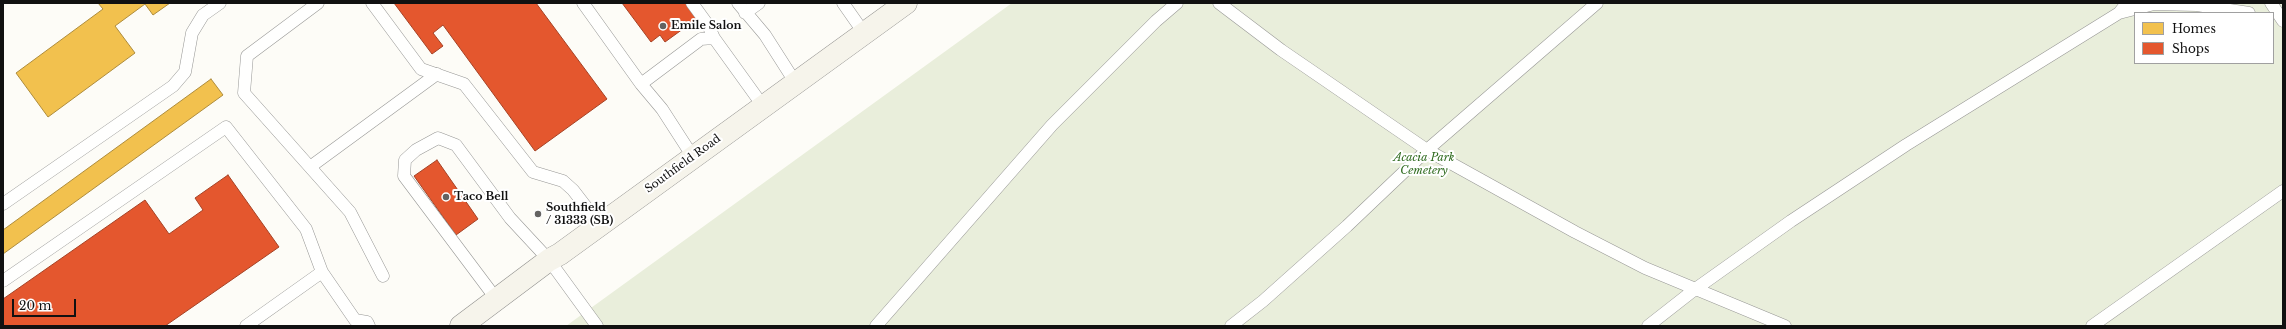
<!DOCTYPE html>
<style>
body{margin:0}
#map{position:relative;width:2286px;height:329px;overflow:hidden;background:#fdfcf7;font-family:"Libre Baskerville",serif}
canvas{display:block}
.frame{position:absolute;inset:0;border:4px solid #111;pointer-events:none}
.legend{position:absolute;left:2134px;top:12px;width:140px;height:52px;box-sizing:border-box;background:#fff;border:1px solid #a0a0a0;margin:0;padding:5px 7px;list-style:none;font-size:12px;color:#111}
.legend li{display:flex;align-items:center;gap:8px;height:20px}
.legend b{width:20px;border:1px solid #a0a0a0}
.scale{position:absolute;left:12px;top:299px;width:64px;height:18px;box-sizing:border-box;border:2px solid #111;border-top:0;padding-left:5px;font-size:12px;line-height:14px;white-space:nowrap;color:#111;-webkit-text-stroke:3px #fff;paint-order:stroke}
</style>
<div id="map">
<canvas width="2286" height="329"></canvas>
<div class="frame"></div>
<ul class="legend">
<li><b style="height:11px;background:#f2c14e"></b>Homes</li>
<li><b style="height:11px;background:#e4572e"></b>Shops</li>
</ul>
<div class="scale">20 m</div>
</div>
<script>
const c = document.querySelector('canvas').getContext('2d');
c.lineJoin = 'round';
function fill(path, color) {
  c.fillStyle = color;
  c.fill(path, 'evenodd');
}
function poly(rows) {
  const path = new Path2D();
  for (const r of rows) {
    path.moveTo(r[0], r[1]);
    for (let i = 2; i < r.length; i += 2) path.lineTo(r[i], r[i + 1]);
  }
  return path;
}
function stroke(path, color, width, dash) {
  c.strokeStyle = color;
  c.lineWidth = width;
  c.lineCap = dash ? 'butt' : 'round';
  c.setLineDash(dash || []);
  c.stroke(path);
}
function drawText(font, color, halo, rows, align = 'center') {
  c.font = font + ' "Libre Baskerville",serif';
  c.lineWidth = 4;
  c.setLineDash([]);
  c.textBaseline = 'middle';
  c.strokeStyle = halo;
  c.fillStyle = color;
  for (const [text, x, y, turn = 0] of rows) {
    c.save();
    c.translate(x, y);
    c.rotate((+turn || 0) * Math.PI / 180);
    c.textAlign = isNaN(turn) ? turn : align;
    if (halo) c.strokeText(text, 0, 0);
    c.fillText(text, 0, 0);
    c.restore();
  }
}
fill(poly([
 [1012,3,2283,3,2283,326,566,326],
 [2135,13,2273,13,2273,63,2135,63]
]), '#e9eedb');
const homes = poly([
 [98,3,170,3,153,15,145,4,115,26,135,53,48,117,16,73,103,9,98,3],
 [211,79,223,95,3,254,3,230,211,79]
]);
fill(homes, '#f2c14e');
stroke(homes, '#ae8c3c', 1);
const shops = poly([
 [394,3,536,3,607,99,535,151,443,25,433,33,443,46,432,54,394,3],
 [622,3,688,3,698,18,665,42,660,35,651,42,622,3],
 [437,160,478,219,456,235,414,176,437,160],
 [228,175,279,247,165,326,3,326,3,299,145,200,169,234,203,210,195,198,228,175]
]);
fill(shops, '#e4572e');
stroke(shops, '#a54225', 1);
const service = poly([
 [318,3,247,56,244,93,350,212,383,276],
 [372,3,421,69,464,84,533,172,563,181,573,190,600,225],
 [583,3,641,84,662,109,693,157],
 [692,3,708,25,714,38],
 [738,3,765,35,795,82],
 [843,3,864,33],
 [1219,3,1281,50,1427,150,1575,232,1645,268,1785,326],
 [2271,3,2283,21],
 [745,13,759,3],
 [2119,13,2154,4,2197,5,2249,13],
 [641,84,701,39,714,38,763,106],
 [310,167,437,74],
 [3,204,173,86,185,72,192,33,203,15,220,3],
 [3,281,226,127,306,229,322,272,355,320,367,322,369,326],
 [497,300,404,176,405,160,416,150,438,138,456,145,510,218,549,260,597,326],
 [246,326,322,272],
 [876,326,1052,125,1156,21,1177,3],
 [1231,326,1263,301,1347,226,1427,150,1597,3],
 [1648,326,1694,290,1791,221,1906,145,2119,13,2127,3],
 [2092,326,2283,191]
]);
const secondary = poly([
 [461,326,549,260,560,254,906,3]
]);
stroke(service, '#979795', 13);
stroke(secondary, '#8e8d8b', 23);
stroke(service, '#fffffe', 12);
stroke(secondary, '#f6f4eb', 22);
for (const [x, y, r, color] of [
 [663,26,4,"#646362"],
 [446,197,4,"#646362"],
 [538,214,4,"#646362"]
]) {
  const dot = new Path2D();
  dot.arc(x, y, r, 0, 2 * Math.PI);
  c.fillStyle = color;
  c.fill(dot);
  stroke(dot, '#fff', 1.5);
}
drawText('bold 11px', '#111', '#fff', [
 ["Emile Salon",671,26],
 ["Taco Bell",454,197],
 ["Southfield",546,208],
 ["/ 31333 (SB)",546,221]
], 'left');
drawText('italic 11px', '#2f6b1f', '#fff', [
 ["Acacia Park",1424,158],
 ["Cemetery",1424,171]
]);
drawText('11px', '#111', '#fff', [
 ["Southfield Road",683,164,-36]
]);
</script>
